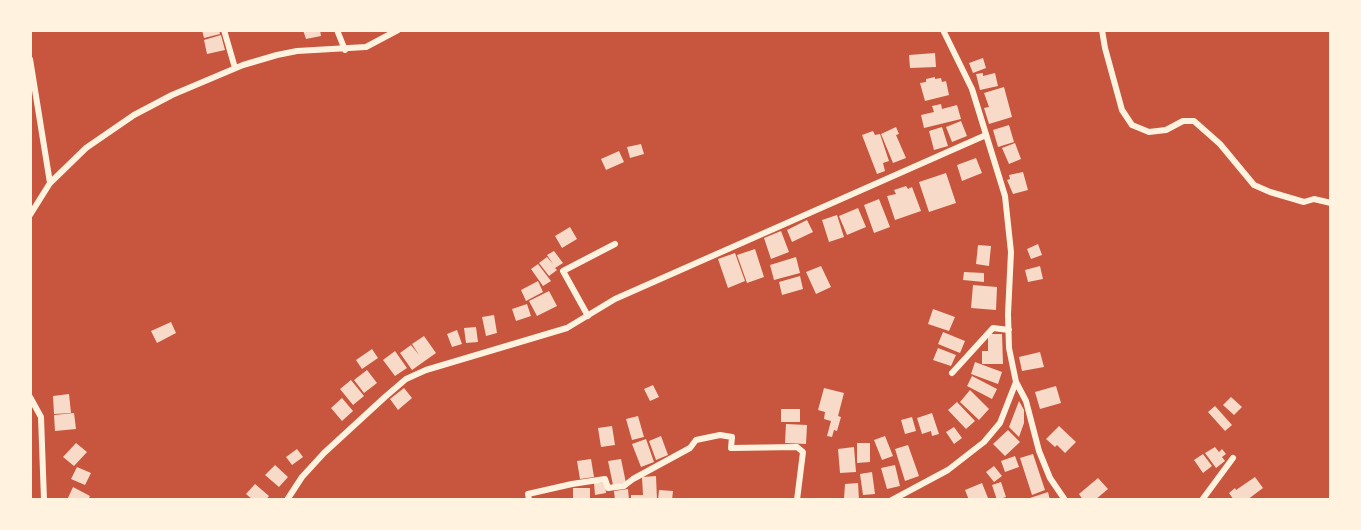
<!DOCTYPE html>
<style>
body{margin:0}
#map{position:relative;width:1361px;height:530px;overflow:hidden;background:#c8553d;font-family:Raleway,sans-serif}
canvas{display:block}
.frame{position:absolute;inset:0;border:32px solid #fff3e0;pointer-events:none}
</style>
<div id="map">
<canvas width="1361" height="530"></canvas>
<div class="frame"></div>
</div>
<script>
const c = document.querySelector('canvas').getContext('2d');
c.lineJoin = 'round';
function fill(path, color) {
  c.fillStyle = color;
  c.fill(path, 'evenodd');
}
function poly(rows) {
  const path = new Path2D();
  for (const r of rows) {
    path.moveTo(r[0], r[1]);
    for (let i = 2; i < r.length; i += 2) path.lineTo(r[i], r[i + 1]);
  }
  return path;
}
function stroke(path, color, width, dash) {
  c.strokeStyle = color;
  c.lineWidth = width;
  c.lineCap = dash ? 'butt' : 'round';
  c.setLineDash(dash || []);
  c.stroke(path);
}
fill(poly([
 [202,30,219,30,220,34,204,38],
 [303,30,320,30,321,36,306,39],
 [221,35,225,50,207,54,204,40],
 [935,53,936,67,910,68,909,55],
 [983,58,986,68,973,73,969,63],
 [983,73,983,76,995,73,998,86,980,90,976,74],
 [935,77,935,79,941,78,942,82,946,81,949,95,925,101,920,83,926,82,926,79],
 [1004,87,1012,117,989,124,984,108,989,107,984,93],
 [941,104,942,109,957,105,961,119,924,128,921,115,934,112,932,106],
 [961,121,967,136,952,142,946,127],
 [1009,125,1014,142,998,147,993,130],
 [896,127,899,134,896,135,906,158,893,163,881,134],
 [942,127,948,146,934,150,929,131],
 [873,131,875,135,880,134,889,161,883,163,885,171,877,174,862,135],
 [1015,143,1021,159,1009,164,1002,148],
 [641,144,644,154,630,158,627,147],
 [619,151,624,162,606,170,601,159],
 [976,158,982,173,962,181,957,165],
 [1023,172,1028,190,1013,194,1007,180,1010,179,1009,175],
 [946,173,956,203,929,212,919,182],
 [906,186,908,189,912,187,921,211,895,220,887,196,896,194,894,190],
 [879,199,890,227,874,233,864,205],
 [858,208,866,227,847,235,839,216],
 [837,215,844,237,829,242,822,220],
 [807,220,813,232,792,242,787,230],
 [570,227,577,239,562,248,555,236],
 [781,231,789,252,771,259,764,238],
 [1038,244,1042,255,1031,259,1027,249],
 [978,245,991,246,989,266,976,264],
 [755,249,764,277,747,283,737,255],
 [554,251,563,263,555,268,557,270,549,276,539,263,547,257,553,264,547,255],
 [735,253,745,281,728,288,718,259],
 [796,257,800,273,774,280,770,265],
 [538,264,551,281,543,286,531,269],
 [821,266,831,287,816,294,806,272],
 [1040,266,1043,279,1028,282,1025,270],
 [964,272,984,273,984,282,963,280],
 [800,276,803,289,782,295,779,282],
 [538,281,543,292,526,301,521,290],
 [973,285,997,287,996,310,971,308],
 [549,291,557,306,537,316,529,301],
 [527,304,531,316,516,321,512,309],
 [933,309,955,317,949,331,928,324],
 [494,315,497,333,486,336,482,317],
 [171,322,176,333,157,343,151,331],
 [476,327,478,342,466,343,464,328],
 [457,330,462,344,452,347,447,334],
 [943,332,965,341,960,353,938,344],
 [988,334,1002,334,1003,364,982,364,982,351,988,351],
 [424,336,436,353,412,370,400,353,411,345,419,355,412,344],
 [938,348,956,355,951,366,933,360],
 [372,349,378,358,362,369,356,360],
 [395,351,407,368,395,376,383,360],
 [1040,352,1044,367,1022,371,1019,357],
 [975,362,1002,372,998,384,971,374],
 [367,370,377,383,364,393,354,380],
 [972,376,997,389,992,399,967,386],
 [351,380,364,396,353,405,340,389],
 [653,385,659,397,650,401,644,389],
 [1056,386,1061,403,1040,409,1035,392],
 [404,388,412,398,398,410,390,399],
 [824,388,844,393,838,416,841,417,837,431,834,430,832,437,827,436,831,421,824,419,825,412,818,410],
 [970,390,989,409,979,420,960,402],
 [69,394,71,413,54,414,53,396],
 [1231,397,1242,407,1234,415,1223,405],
 [342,398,353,411,342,421,331,408],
 [1019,401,1024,410,1024,423,1019,437,1009,427],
 [957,402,975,421,966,429,948,410],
 [1215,406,1232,425,1225,431,1208,412],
 [781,409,800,409,800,422,781,422],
 [74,413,76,429,55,431,54,415],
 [932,413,939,434,932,436,931,431,922,434,917,418],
 [638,416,644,437,632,440,626,419],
 [912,417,916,431,905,434,901,420],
 [786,424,807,425,806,444,785,443],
 [612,426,615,445,601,447,598,428],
 [1059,426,1076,442,1065,453,1057,445,1055,447,1046,439],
 [954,427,962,438,954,444,946,432],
 [1008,430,1020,442,1005,456,993,444],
 [661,436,668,455,656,460,649,441],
 [885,436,893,456,882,460,874,440],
 [646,439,654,462,641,467,632,444],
 [76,443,87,452,74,466,63,457],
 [857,443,870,443,870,462,857,463],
 [908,445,919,476,905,481,895,449],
 [854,447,856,472,840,473,838,449],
 [1215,447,1219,452,1222,449,1226,454,1222,457,1225,461,1216,468,1205,453],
 [297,449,303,457,292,465,286,457],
 [1033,454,1045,490,1032,495,1020,458],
 [1203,454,1212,466,1203,473,1194,460],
 [1015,456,1019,467,1005,472,1001,461],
 [591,459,594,477,580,479,577,461],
 [621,459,626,483,613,485,608,461],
 [275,465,288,477,279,487,265,475],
 [895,465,900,486,887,489,881,468],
 [994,466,1002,476,994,482,986,472],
 [77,467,91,473,85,485,71,479],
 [872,472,875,494,863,495,860,474],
 [656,476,657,500,631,500,631,495,643,495,642,477],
 [1255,477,1263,488,1247,500,1234,500,1229,493,1235,488,1236,490],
 [1098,478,1108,489,1095,500,1083,500,1079,494],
 [605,482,606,493,595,495,594,483],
 [1001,482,1006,497,997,500,992,485],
 [858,483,859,500,844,499,845,484],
 [982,483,988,498,982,500,969,500,965,490],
 [255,484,269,496,266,500,253,500,246,494],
 [73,487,90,496,88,500,67,500],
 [573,488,590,488,590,500,573,500],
 [628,489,629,500,615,500,614,491],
 [659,490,673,491,672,500,658,500],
 [1048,492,1050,500,1024,500]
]), '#f7dbc8');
stroke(poly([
 [224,30,235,68],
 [337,30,345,50],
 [943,30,972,89,1005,196,1011,252,1008,314,1009,348,1016,382,1026,401,1039,451,1050,478,1065,500],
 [1102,30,1105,48,1122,110,1132,125,1149,132,1166,130,1183,121,1194,121,1220,144,1254,185,1270,192,1304,202,1314,199,1331,203],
 [30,59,50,183],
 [30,215,50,183,86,148,134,115,172,95,243,65,277,55,297,51,366,47,398,30],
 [588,316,563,271,615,244],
 [952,373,993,328,1009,330],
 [30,397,41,417,44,500],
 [287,500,302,477,324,453,385,397,406,379,426,370,567,328,615,299,986,135],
 [529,500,528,494,572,484,605,479,608,488,624,486,633,479,690,448,696,440,720,435,732,437,731,448,797,447,803,452,797,500],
 [892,500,948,470,984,442,1000,423,1016,382],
 [1202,500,1233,458]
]), '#fff3e0', 6);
</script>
